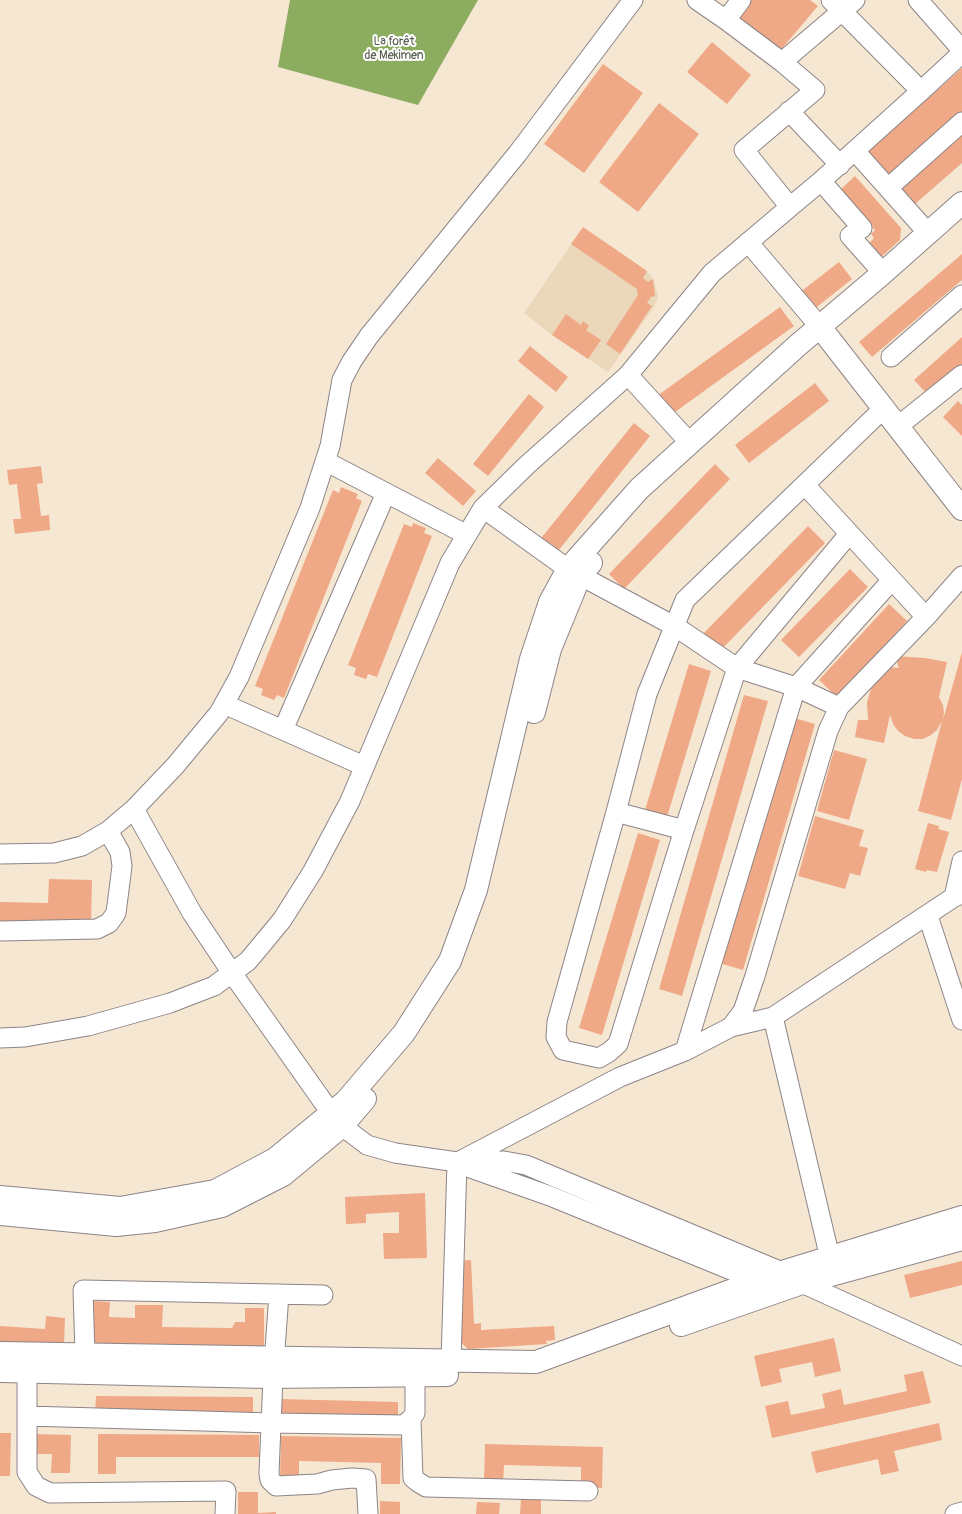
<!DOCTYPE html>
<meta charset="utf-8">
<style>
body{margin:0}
canvas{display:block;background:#f6e7d3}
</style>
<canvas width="962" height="1514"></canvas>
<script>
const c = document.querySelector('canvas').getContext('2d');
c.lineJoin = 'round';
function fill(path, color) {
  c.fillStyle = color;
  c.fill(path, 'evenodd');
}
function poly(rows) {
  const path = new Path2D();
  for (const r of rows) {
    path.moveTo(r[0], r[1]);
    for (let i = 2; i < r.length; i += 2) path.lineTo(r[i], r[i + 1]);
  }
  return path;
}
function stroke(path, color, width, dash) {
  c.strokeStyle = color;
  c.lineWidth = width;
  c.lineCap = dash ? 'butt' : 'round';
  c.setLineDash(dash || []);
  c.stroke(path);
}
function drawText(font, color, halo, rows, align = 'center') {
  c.font = font + ' Pangolin,sans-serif';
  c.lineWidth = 4;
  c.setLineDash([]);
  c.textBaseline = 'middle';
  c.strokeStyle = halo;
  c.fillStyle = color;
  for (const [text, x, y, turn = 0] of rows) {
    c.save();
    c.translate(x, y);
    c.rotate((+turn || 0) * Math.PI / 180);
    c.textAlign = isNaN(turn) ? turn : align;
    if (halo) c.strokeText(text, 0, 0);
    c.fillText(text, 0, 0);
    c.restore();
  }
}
fill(poly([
 [583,227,647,271,654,280,658,297,654,307,608,372,552,335,524,313]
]), '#ebd8ba');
fill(poly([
 [290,0,478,0,418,105,278,67]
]), '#8cac5f');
fill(poly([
 [749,0,810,0,818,6,779,52,736,16],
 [712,42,751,75,727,104,687,72],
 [603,64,643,93,584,173,544,144],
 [962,68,962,115,891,178,868,152],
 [659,103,699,134,638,212,599,182],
 [962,134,962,163,915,204,900,188],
 [855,176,901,228,900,240,881,257,869,243,874,238,871,234,875,230,840,190],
 [583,227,647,271,643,278,648,282,653,279,655,296,651,297,647,303,652,306,620,354,606,344,638,295,637,289,571,244],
 [962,254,962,280,872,357,859,342],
 [839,262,852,279,813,310,799,293],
 [780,307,794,326,671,415,657,396],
 [566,314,581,325,583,321,589,326,586,330,601,340,588,359,552,335],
 [962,337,962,366,929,396,914,380],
 [530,346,568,377,556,392,518,361],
 [815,383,829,401,749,463,735,445],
 [529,394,544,407,488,476,473,464],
 [958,401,962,405,962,436,943,417],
 [634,423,650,436,555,555,538,542],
 [438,458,476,491,463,506,425,473],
 [715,464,730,479,624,589,609,574],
 [41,466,43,483,37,484,41,516,49,515,50,530,15,534,13,519,21,519,17,484,9,485,7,470],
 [341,487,358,494,356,498,362,501,284,698,277,695,274,700,261,695,263,689,255,686,333,490,339,493],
 [413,523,426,528,424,533,432,536,377,677,368,674,366,679,354,675,356,668,348,665,404,524,412,527],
 [808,526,825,543,719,652,702,635],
 [850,569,868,587,799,657,781,640],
 [889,604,907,621,837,697,819,680],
 [962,652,962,779,951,820,918,811,942,721,937,730,931,735,923,739,914,739,905,736,898,731,893,724,890,715,884,743,855,737,858,720,868,720,867,702,872,686,888,667,899,668,895,656,925,658,947,662,939,697,943,705,944,713,943,720],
 [689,664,711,671,667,817,645,810],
 [744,695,768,701,682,996,659,989],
 [791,717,815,724,743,970,719,963],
 [834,750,867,759,849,820,817,811],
 [815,816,864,830,859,846,868,848,860,876,850,873,845,889,798,876],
 [928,823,939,826,938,829,949,832,937,872,927,870,926,872,915,869],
 [638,833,660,840,602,1035,579,1028],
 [49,879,92,880,91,923,0,922,0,902,48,903],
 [425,1193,427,1258,384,1259,383,1233,399,1233,399,1212,366,1214,366,1223,346,1224,345,1197],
 [471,1260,474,1324,481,1323,481,1330,554,1326,555,1340,546,1341,547,1344,468,1349,459,1341,454,1261],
 [962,1261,962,1285,910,1298,904,1275],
 [92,1301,110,1302,109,1317,135,1318,135,1305,163,1305,162,1327,232,1328,235,1322,245,1322,245,1308,264,1308,264,1350,91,1347],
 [46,1316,65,1318,64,1346,0,1343,0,1326,45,1329],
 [834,1338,841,1371,815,1377,812,1362,779,1369,782,1382,761,1387,754,1356],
 [923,1371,931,1403,772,1438,765,1406,788,1401,791,1415,825,1408,822,1394,841,1389,844,1405,907,1391,904,1375],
 [96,1396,253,1397,253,1416,95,1414],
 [280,1399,398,1402,398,1421,280,1418],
 [939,1423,942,1440,894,1451,899,1471,881,1475,878,1459,816,1473,811,1452],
 [0,1433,11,1433,10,1476,0,1476],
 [32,1434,71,1435,70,1473,51,1473,52,1454,32,1454],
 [98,1434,259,1435,259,1457,116,1457,116,1474,98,1474],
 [281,1436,401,1438,400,1484,381,1484,381,1463,299,1461,299,1479,280,1479],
 [485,1444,603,1447,602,1488,581,1487,581,1467,504,1465,503,1485,484,1485],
 [238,1492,258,1492,258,1513,276,1512,276,1514,238,1514],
 [521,1499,541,1500,541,1514,520,1514],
 [380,1501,400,1502,400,1514,380,1514],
 [477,1502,500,1503,499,1514,476,1514]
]), '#efa986');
const minor = poly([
 [697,0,726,20,782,62],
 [855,0,782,62,815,90,744,150,790,207,821,181,862,228,850,236,883,273],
 [918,0,962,50],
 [726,20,741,0],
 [921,91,962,53],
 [789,111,840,165],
 [855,151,928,233],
 [821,181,921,91,831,0],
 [888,188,962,122],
 [748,242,820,327],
 [891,357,962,295],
 [628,375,690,443],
 [897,427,962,375],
 [325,461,467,535],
 [805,485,926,617],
 [483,508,568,569,676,627,737,668,796,687,839,707],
 [849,534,737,668,684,830,618,1044,609,1052,599,1058,563,1050,556,1037,557,1022,616,812,647,694,685,600,883,409],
 [224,704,364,766],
 [283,730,386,493],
 [134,809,192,913,232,973,331,1113,342,1126,367,1145,395,1153,457,1162,504,1161,526,1165,782,1272,802,1283,962,1356],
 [616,812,684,830],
 [0,854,54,853,82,846,108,831,134,809,175,766,219,713,239,677,310,508,330,446,342,380,352,361,369,336,518,153,633,0],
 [954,897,962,861],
 [928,916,962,1020],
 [0,931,97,929,109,923,116,913,122,866,120,852,108,831],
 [773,1017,830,1258],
 [731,1027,773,1017,954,897,962,894],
 [0,1038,25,1037,88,1026,170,1003,214,986,248,961,282,920,313,871,350,801,450,563,483,508,527,465,628,375,712,273,790,207],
 [685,1051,796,687,892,580],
 [460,1161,620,1077,685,1051,731,1027,743,1011,755,976,828,731,839,707,926,617,962,576],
 [465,1166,550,1196,758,1281,766,1281],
 [279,1294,273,1377,269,1473,270,1480,276,1486,317,1484,332,1480,352,1478,366,1479,368,1514],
 [85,1355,83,1290,323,1295],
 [451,1361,457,1162],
 [27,1372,27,1472,36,1486,50,1493,226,1491,225,1514],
 [27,1416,272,1423,404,1425,411,1419,415,1413,415,1375],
 [411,1419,413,1478,418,1482,426,1487,588,1491],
 [955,1514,962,1512]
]);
const major = poly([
 [820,327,962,509],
 [534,712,550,649,580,576,591,563],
 [0,1197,120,1208,215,1191,275,1159,346,1101,404,1033,450,961,476,890,531,659,550,602,568,569,639,489,798,345,883,273,962,203],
 [0,1214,116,1225,155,1221,222,1206,283,1175,342,1126,365,1099],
 [681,1325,802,1283,962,1239],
 [0,1353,536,1362,782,1272,962,1217],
 [0,1371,267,1377,447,1375]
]);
stroke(minor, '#8c8487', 21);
stroke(major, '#8c8487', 24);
stroke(minor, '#fff', 19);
stroke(major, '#fff', 22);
drawText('12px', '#545c4c', '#fff', [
 ["La forêt",394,42],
 ["de Mekimen",394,56]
]);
</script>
